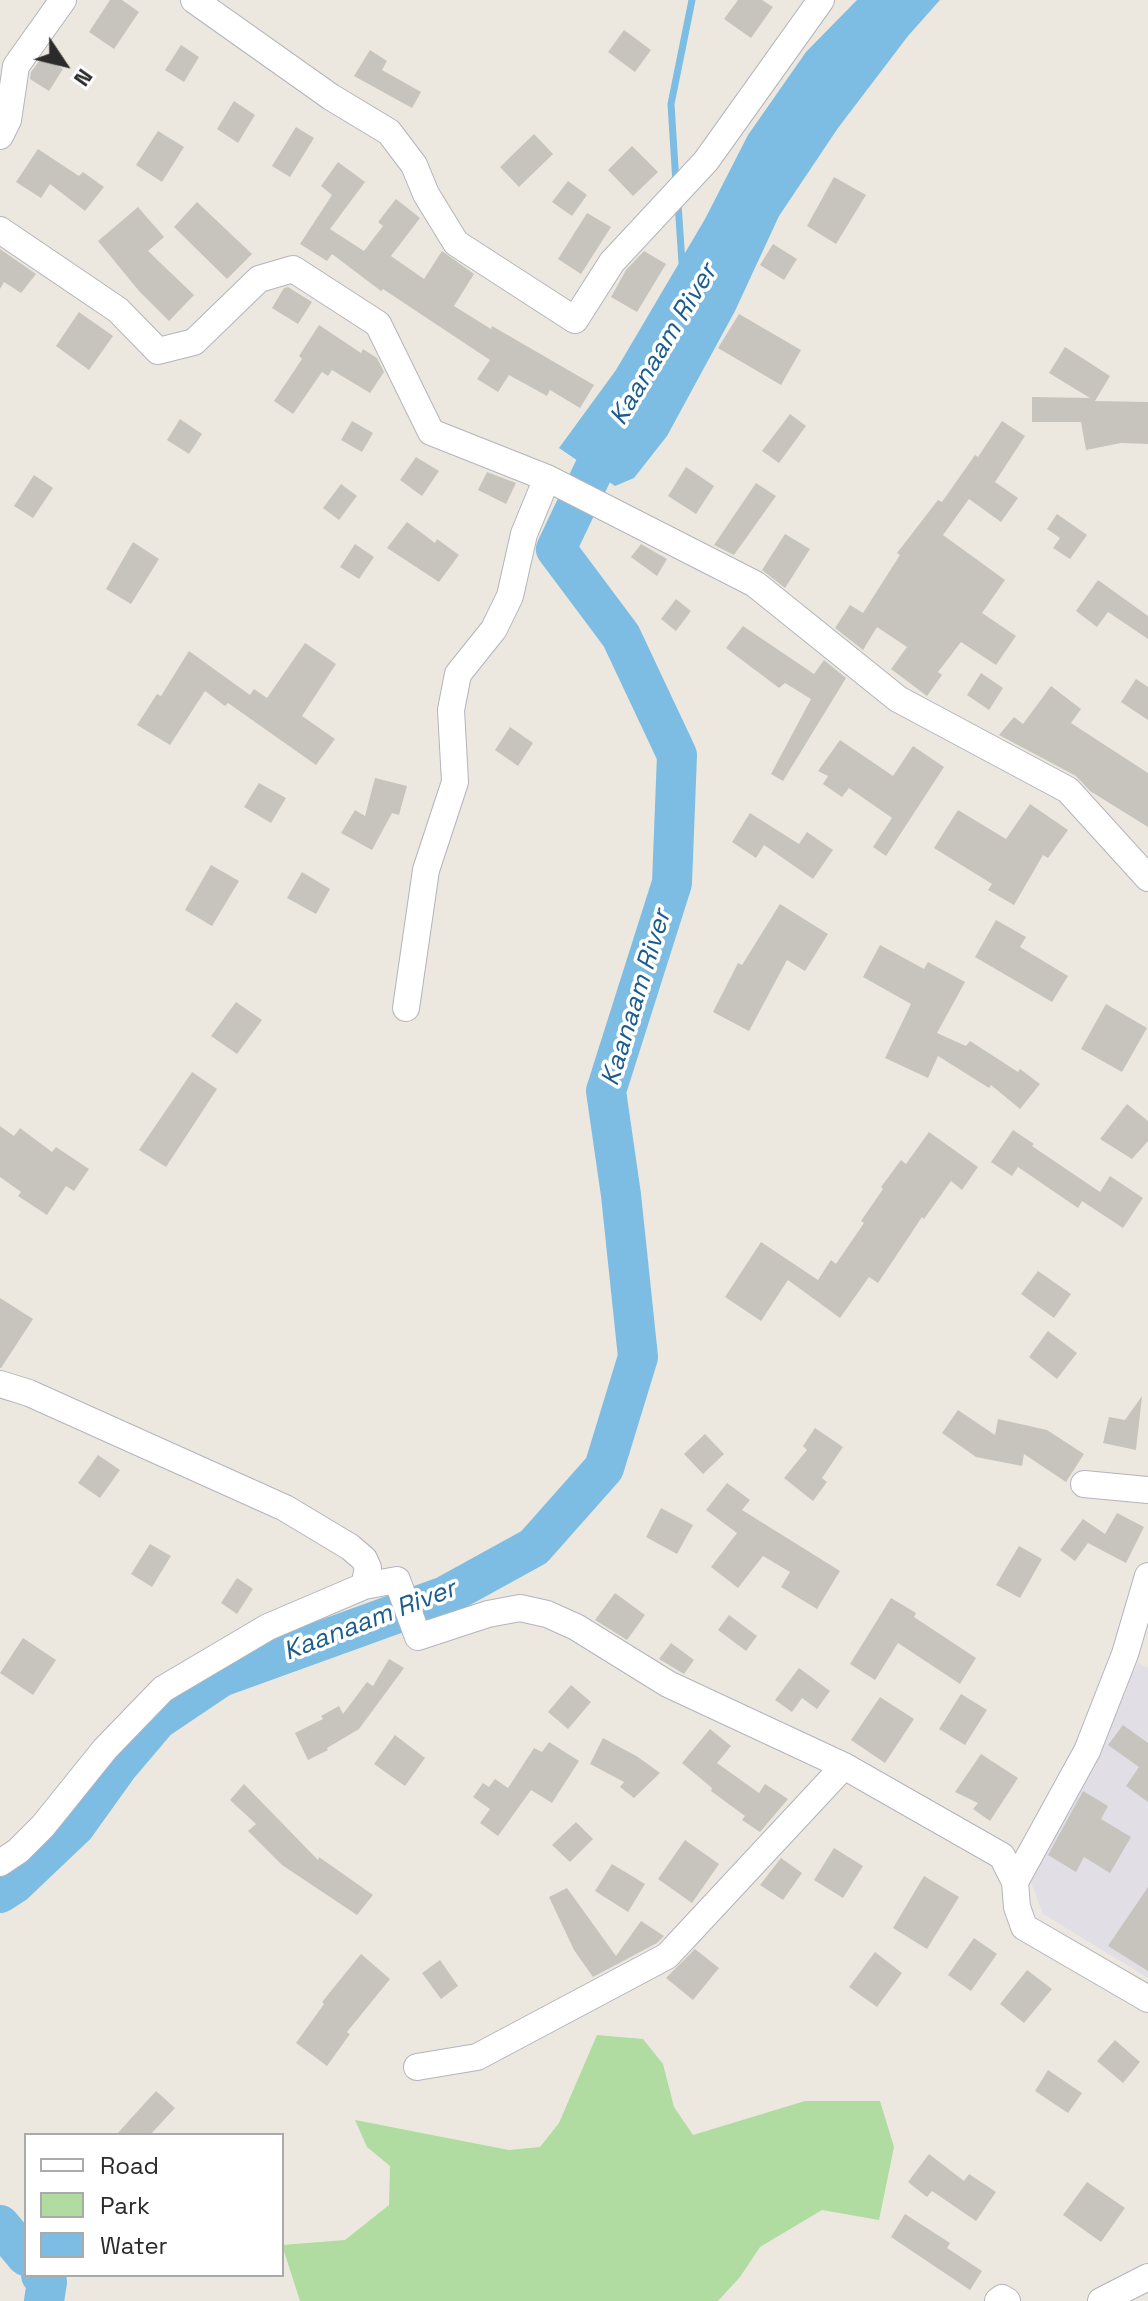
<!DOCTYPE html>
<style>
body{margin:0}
#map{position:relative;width:1148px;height:2301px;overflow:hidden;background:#ece8df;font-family:"Space Grotesk",sans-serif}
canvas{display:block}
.legend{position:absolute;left:24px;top:2133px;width:260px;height:144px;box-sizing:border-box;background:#fff;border:2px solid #aaa;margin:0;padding:10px 14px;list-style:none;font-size:24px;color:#2b2b2b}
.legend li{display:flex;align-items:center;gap:16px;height:40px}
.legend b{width:40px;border:2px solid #aaa}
.north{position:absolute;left:24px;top:24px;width:80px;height:80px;-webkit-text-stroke:6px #fff;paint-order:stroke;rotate:125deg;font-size:22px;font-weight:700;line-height:32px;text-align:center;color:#2b2b2b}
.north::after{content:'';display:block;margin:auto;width:28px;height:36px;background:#2b2b2b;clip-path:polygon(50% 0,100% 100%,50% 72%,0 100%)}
</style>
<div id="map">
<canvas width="1148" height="2301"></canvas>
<ul class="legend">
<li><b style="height:10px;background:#fff"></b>Road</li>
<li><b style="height:22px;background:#b0dca1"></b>Park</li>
<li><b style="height:22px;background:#7dbde3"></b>Water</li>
</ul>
<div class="north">N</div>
</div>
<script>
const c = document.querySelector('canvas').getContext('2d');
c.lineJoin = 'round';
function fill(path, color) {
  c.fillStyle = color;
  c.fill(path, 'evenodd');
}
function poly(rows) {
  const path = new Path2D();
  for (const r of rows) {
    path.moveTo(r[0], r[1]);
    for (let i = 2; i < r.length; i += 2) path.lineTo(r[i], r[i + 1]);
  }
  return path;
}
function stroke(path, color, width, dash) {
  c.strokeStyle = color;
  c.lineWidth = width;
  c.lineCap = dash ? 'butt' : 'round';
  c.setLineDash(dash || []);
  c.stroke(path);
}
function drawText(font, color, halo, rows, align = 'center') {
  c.font = font + ' "Space Grotesk",sans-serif';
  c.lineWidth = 7;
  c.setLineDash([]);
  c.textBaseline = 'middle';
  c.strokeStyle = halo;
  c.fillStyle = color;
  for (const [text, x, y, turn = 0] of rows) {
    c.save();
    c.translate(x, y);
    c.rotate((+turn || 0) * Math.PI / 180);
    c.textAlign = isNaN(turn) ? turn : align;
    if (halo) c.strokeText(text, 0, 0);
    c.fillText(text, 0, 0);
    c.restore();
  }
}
fill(poly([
 [1138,1663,1148,1668,1148,1978,1043,1914,1028,1875]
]), '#e1dfe5');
fill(poly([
 [597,2035,643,2039,663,2064,674,2107,693,2135,805,2101,880,2101,894,2147,879,2220,822,2210,760,2247,740,2277,718,2301,300,2301,282,2245,345,2240,389,2205,390,2166,367,2147,355,2120,509,2150,540,2147,559,2123]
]), '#b0dca1');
fill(poly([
 [857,0,940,0,908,36,838,128,779,216,735,311,667,436,634,478,615,486,559,448,616,370,705,219,748,135,806,52]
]), '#7dbde3');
stroke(poly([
 [676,183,671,104,692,0],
 [678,203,682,263]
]), '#7dbde3', 7);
stroke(poly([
 [0,1893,14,1884,75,1826,118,1766,157,1720,221,1677,445,1596,534,1547,604,1468,638,1357,621,1195,606,1091,672,883,677,755,621,636,556,549,616,423],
 [0,2225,26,2256],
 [41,2275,47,2282,44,2301]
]), '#7dbde3', 40);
fill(poly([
 [110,0,122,0,139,12,114,49,89,32],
 [738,0,762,0,773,7,751,38,724,19],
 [624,30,651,50,635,72,608,52],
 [181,45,199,57,184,82,165,70],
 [370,50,387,61,382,70,421,92,412,108,354,76],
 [43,56,63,69,49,91,30,79,31,72],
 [234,101,255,115,238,143,217,129],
 [296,127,314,138,290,177,272,166],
 [158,131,184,147,162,182,136,165],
 [534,134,553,154,519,187,500,167],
 [632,146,658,172,633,196,608,170],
 [38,149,79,176,83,172,104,187,85,211,50,184,41,198,16,182],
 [338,162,365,182,330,229,364,251,383,226,378,222,396,199,420,218,391,256,424,279,442,251,474,274,454,306,491,329,492,326,594,385,580,408,550,390,547,396,509,375,498,392,477,379,490,360,383,289,381,291,332,254,327,261,300,244,332,195,321,186],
 [834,177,866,195,836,244,807,226],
 [568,181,587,195,572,216,552,202],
 [197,202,252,254,227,279,174,227],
 [138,207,164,237,148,251,194,295,169,321,139,291,98,241],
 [587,213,611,227,581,274,558,259],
 [773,244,797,259,784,280,760,265],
 [0,249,36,274,21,293,4,282,0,289],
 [644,251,666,264,637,312,611,297,626,270],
 [288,287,312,302,298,324,272,308,284,288],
 [79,312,113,336,89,370,56,346],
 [739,314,801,350,781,385,718,348],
 [319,325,361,353,363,349,377,358,384,372,370,393,332,370,328,376,322,372,293,414,274,401,302,359,299,356],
 [1065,347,1110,376,1095,401,1148,402,1148,444,1121,443,1086,450,1081,422,1032,422,1032,397,1090,398,1049,373],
 [790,414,806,426,779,463,762,451],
 [180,419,202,434,189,454,167,440],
 [352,421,373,433,362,452,341,440],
 [1002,421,1025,436,995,482,1018,498,1001,522,969,499,943,535,1005,580,982,613,1016,636,996,665,961,642,938,672,942,675,927,696,891,669,907,647,877,627,863,650,835,628,850,605,863,613,900,555,897,553,938,500,942,502,975,455,978,457],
 [416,457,439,471,422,496,400,480],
 [686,467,714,486,696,514,668,496],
 [487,472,516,483,506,504,478,490],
 [34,475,53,488,33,518,14,506],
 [756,483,776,496,734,555,714,545],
 [341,484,357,496,339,520,323,508],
 [1057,514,1087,535,1070,559,1053,548,1060,538,1047,529],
 [407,522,435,543,437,539,459,555,439,582,387,548],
 [785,534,810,549,785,588,762,570],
 [133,542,159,559,131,604,106,589],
 [355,544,374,557,359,579,340,567],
 [641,544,667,559,657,576,631,557],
 [1098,580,1148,616,1148,639,1108,612,1097,627,1076,611],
 [676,599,691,611,676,631,661,619],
 [743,626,814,674,824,660,846,678,783,781,771,774,811,699,785,683,779,688,726,648],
 [305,643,336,664,302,716,335,739,316,765,228,703,225,706,205,691,170,745,137,725,157,694,161,696,189,651,250,695,254,689,267,698],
 [981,673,1003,688,989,710,967,695],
 [1136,679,1148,687,1148,720,1121,702],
 [1051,686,1081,709,1071,723,1148,773,1148,827,1090,791,1076,776,999,735,1014,717,1023,724],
 [510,727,533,743,518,766,495,750],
 [840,740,893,776,913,746,944,767,886,856,873,847,892,818,849,788,842,797,823,784,828,776,818,771],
 [375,778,407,786,399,815,392,813,372,850,341,833,355,810,365,816],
 [259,783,286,798,271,823,244,807],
 [1030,804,1068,830,1048,858,1043,855,1014,905,988,890,992,884,934,848,958,810,1006,839],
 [750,813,799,844,807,832,833,850,813,879,764,845,756,858,732,842],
 [211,865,239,881,212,926,185,910],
 [302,872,330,889,316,914,287,898],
 [780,904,828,934,805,971,787,960,749,1031,713,1012,738,963,742,965],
 [996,920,1026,937,1020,947,1068,976,1052,1002,975,957],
 [880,945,924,969,928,962,965,982,937,1033,966,1046,970,1041,1018,1072,1020,1069,1040,1084,1020,1109,991,1085,989,1088,938,1056,928,1078,885,1058,911,1004,863,977],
 [236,1002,262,1020,237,1054,211,1036],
 [1106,1004,1147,1028,1122,1072,1081,1049],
 [192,1072,217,1089,166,1167,139,1150],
 [1127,1104,1148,1121,1148,1141,1132,1159,1100,1139],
 [0,1126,14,1136,20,1128,52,1152,56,1147,89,1169,74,1191,66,1186,47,1215,18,1196,21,1192,0,1177],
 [1013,1130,1034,1144,1032,1146,1100,1192,1110,1176,1143,1198,1123,1228,1082,1201,1078,1208,1018,1167,1012,1176,991,1162],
 [929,1132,978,1167,962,1190,951,1181,924,1219,922,1217,878,1283,869,1277,840,1318,788,1280,761,1321,725,1297,761,1242,818,1280,831,1260,836,1264,864,1223,861,1221,883,1189,881,1187,901,1160,906,1164],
 [1038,1271,1071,1294,1054,1318,1021,1294],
 [0,1298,33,1319,1,1368,0,1368],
 [1048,1331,1077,1353,1057,1379,1029,1357],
 [1142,1396,1136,1450,1103,1443,1109,1417,1125,1420],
 [958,1410,995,1435,998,1419,1047,1430,1084,1454,1066,1482,1024,1454,1022,1466,976,1457,942,1433],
 [815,1428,843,1447,822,1478,827,1482,813,1501,784,1478,807,1450,803,1446],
 [705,1434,724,1454,703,1474,684,1454],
 [98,1455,120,1470,100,1498,78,1483],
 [727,1483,750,1500,742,1510,840,1571,817,1609,781,1587,790,1572,763,1556,738,1588,711,1567,737,1533,706,1510],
 [661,1508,693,1525,677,1554,646,1537],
 [1117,1513,1144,1527,1126,1563,1088,1543,1075,1561,1060,1550,1083,1519,1105,1534],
 [150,1544,171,1556,152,1587,131,1574],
 [1019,1546,1042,1559,1020,1598,996,1585],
 [237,1578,253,1589,237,1614,221,1603],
 [615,1593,645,1615,627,1640,595,1620],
 [891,1598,916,1613,914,1617,976,1658,960,1684,898,1643,875,1680,850,1664],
 [729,1615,757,1636,746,1651,718,1630],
 [23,1638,56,1660,33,1695,0,1673],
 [671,1643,694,1660,684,1674,659,1659],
 [389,1659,404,1668,359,1729,327,1748,328,1750,308,1760,295,1733,323,1719,321,1716,339,1706,343,1714,367,1682,373,1686],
 [799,1668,830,1691,817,1709,802,1698,792,1712,775,1700],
 [571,1685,591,1702,568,1729,548,1712],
 [961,1694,987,1710,965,1745,939,1729],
 [880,1697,914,1719,885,1763,851,1740],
 [1123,1725,1148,1743,1148,1802,1126,1786,1139,1767,1108,1745],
 [710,1729,731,1746,717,1763,759,1793,765,1784,788,1799,760,1832,742,1820,745,1816,711,1791,712,1788,682,1763],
 [395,1735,425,1758,405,1786,374,1764],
 [603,1738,638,1757,660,1773,634,1798,620,1787,624,1782,590,1764],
 [549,1742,579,1761,552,1803,531,1790,498,1836,480,1823,490,1809,473,1797,483,1783,489,1787,495,1779,508,1788,534,1748,542,1752],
 [981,1754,1018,1778,990,1821,973,1809,978,1803,955,1792],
 [244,1784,318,1860,319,1857,373,1895,357,1915,282,1865,248,1831,256,1824,230,1800],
 [1083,1791,1108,1806,1101,1819,1131,1837,1110,1873,1084,1857,1076,1872,1048,1855],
 [576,1822,593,1839,570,1862,552,1845],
 [685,1840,719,1864,692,1903,658,1879],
 [834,1848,863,1866,843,1898,814,1880],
 [781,1858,802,1873,783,1900,760,1885],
 [612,1864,645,1884,628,1912,595,1891],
 [924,1876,959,1897,927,1949,893,1928],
 [1148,1887,1148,1971,1108,1946],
 [567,1888,616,1956,641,1921,664,1936,657,1943,593,1977,574,1950,549,1897],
 [974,1938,997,1954,971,1991,948,1975],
 [695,1949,719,1968,693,2000,666,1978],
 [875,1952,902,1973,877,2007,849,1987],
 [361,1954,390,1979,347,2032,350,2034,327,2066,296,2043,324,2004,322,2002],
 [440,1960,458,1986,441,1999,422,1973],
 [1027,1970,1052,1989,1024,2023,1000,2004],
 [1115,2040,1140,2062,1123,2083,1097,2061],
 [1048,2070,1082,2093,1068,2113,1035,2091],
 [156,2091,175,2108,150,2135,116,2135],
 [929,2154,964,2181,969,2174,996,2192,976,2221,932,2191,927,2197,908,2182],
 [1087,2182,1125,2208,1101,2242,1063,2215],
 [905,2214,950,2243,947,2248,982,2271,970,2290,891,2237]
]), '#c7c4be');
const minor = poly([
 [194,0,331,97,389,132,414,165,426,194,456,243,575,320,612,262,706,161,821,0],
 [0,136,8,120,16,66,63,0],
 [0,230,118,310,158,351,194,342,259,279,293,269,378,324,431,432,547,478,755,584,898,699,1068,790,1148,878],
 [406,1008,426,870,455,782,451,710,458,674,494,629,510,596,524,534,547,478],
 [0,1384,29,1393,285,1508,350,1547,364,1559,368,1568,364,1586],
 [1084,1484,1148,1490],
 [1148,1576,1125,1654,1087,1751,1015,1882,1017,1907,1024,1927,1148,1999],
 [0,1863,18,1851,43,1826,105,1749,163,1689,268,1627,364,1586,397,1580,418,1637,488,1614,520,1608,547,1614,576,1627,668,1684,844,1766,1002,1856,1015,1882],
 [417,2067,477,2057,667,1956,844,1766],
 [998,2301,1002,2298,1007,2301],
 [1101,2301,1148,2277]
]);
stroke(minor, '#b3b4bd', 28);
stroke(minor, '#fff', 26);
drawText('italic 26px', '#1b5c8f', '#fff', [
 ["Kaanaam River",664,345,-59],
 ["Kaanaam River",637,998,-73],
 ["Kaanaam River",370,1621,-21]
]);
</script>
